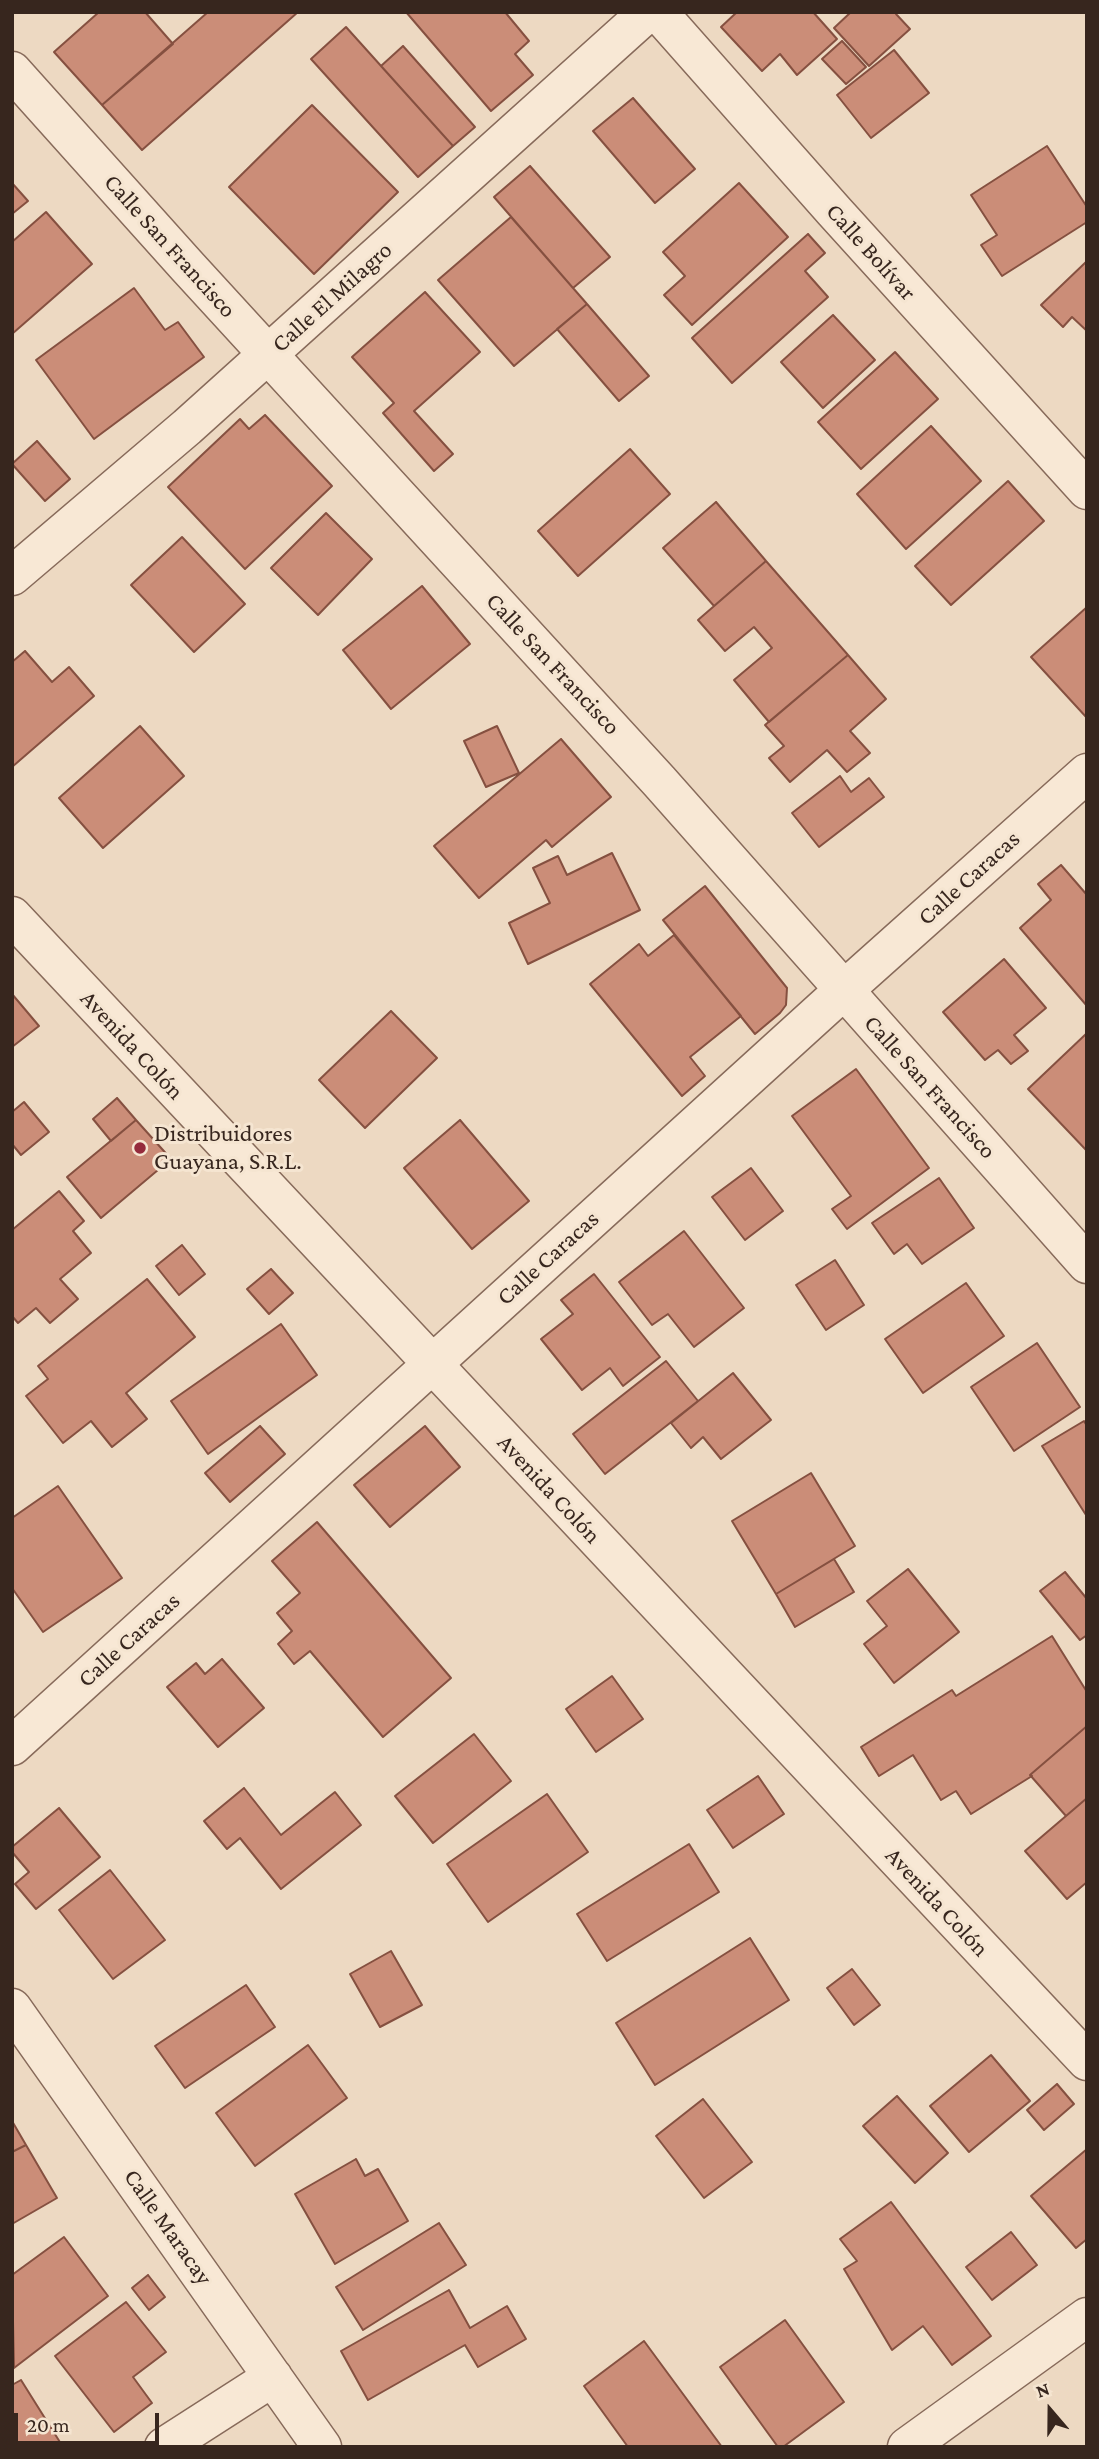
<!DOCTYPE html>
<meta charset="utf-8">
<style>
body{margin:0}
#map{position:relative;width:1099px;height:2459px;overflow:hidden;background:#edd9c2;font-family:"Crimson Pro",serif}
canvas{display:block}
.frame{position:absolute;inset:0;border:14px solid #37261e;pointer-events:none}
.north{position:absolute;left:1015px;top:2375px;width:70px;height:70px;-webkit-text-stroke:5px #f5e5d1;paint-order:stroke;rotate:340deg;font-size:19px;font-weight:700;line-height:28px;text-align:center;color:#37261e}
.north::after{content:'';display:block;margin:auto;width:24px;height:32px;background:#37261e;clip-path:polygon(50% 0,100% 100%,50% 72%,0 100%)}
.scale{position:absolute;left:14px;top:2413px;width:145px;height:32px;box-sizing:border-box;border:4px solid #37261e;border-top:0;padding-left:9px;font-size:21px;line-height:24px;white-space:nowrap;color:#37261e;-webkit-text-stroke:5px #f5e5d1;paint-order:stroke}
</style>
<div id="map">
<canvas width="1099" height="2459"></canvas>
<div class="frame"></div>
<div class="north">N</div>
<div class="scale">20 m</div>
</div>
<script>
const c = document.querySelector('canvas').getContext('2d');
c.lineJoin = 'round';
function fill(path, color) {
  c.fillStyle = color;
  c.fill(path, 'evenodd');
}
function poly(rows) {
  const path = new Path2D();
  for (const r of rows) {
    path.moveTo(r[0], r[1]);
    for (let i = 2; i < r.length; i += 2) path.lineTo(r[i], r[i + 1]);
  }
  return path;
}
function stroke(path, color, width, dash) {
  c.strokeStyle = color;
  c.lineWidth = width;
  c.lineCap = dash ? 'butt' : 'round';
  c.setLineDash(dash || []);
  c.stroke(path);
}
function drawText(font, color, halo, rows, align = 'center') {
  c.font = font + ' "Crimson Pro",serif';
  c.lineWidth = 6;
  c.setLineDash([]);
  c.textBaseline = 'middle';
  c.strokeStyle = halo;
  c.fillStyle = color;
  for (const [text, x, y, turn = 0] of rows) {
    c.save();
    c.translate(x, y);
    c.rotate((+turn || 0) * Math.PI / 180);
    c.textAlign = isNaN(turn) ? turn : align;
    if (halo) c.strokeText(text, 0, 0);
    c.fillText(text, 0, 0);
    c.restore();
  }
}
const building = poly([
 [99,12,145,12,173,44,102,105,54,52,99,12],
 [208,12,298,12,142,150,102,105,208,12],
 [406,12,505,12,529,41,515,54,533,75,491,111,406,12],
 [737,12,813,12,837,39,797,75,780,54,762,71,721,27,737,12],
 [851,12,898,12,896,14,910,29,869,66,834,28,851,12],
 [346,27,453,146,418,177,311,59,346,27],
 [842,41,866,67,846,84,822,59,842,41],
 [403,46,475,127,453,146,381,66,403,46],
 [894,50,929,93,871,138,837,95,894,50],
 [633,98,695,169,655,203,593,131,633,98],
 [312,105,398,192,314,274,229,187,312,105],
 [1047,146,1087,207,1087,222,1002,276,981,245,997,235,971,195,1047,146],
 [530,166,610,257,573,288,494,197,530,166],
 [12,183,28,201,12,214,12,183],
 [739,183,788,237,692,325,664,295,685,276,663,252,739,183],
 [46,212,92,264,12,334,12,242,46,212],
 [511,217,587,304,514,366,438,280,511,217],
 [808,234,825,253,805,271,828,297,732,383,692,338,808,234],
 [1087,261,1087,331,1072,317,1063,327,1041,305,1087,261],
 [134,288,165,330,178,322,204,357,94,439,36,360,134,288],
 [425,292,480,352,414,411,453,454,434,471,383,413,394,403,352,357,425,292],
 [587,304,649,376,619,401,557,329,587,304],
 [833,315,875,360,823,408,781,362,833,315],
 [895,352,938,399,861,469,818,422,895,352],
 [265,415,332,486,245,569,168,487,240,419,249,429,265,415],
 [931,426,981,481,906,549,857,494,931,426],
 [37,441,70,479,45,501,12,464,37,441],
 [630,449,670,494,578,576,538,531,630,449],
 [1008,481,1044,521,951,605,915,566,1008,481],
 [716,502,766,561,714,606,663,548,716,502],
 [326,513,372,559,318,615,271,568,326,513],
 [182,537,245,604,194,652,131,585,182,537],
 [766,561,848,655,769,722,734,680,772,648,754,627,725,651,698,620,766,561],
 [422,586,470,644,391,709,343,650,422,586],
 [1087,607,1087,718,1031,657,1087,607],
 [25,651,52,682,69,667,94,696,12,767,12,662,25,651],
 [848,655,886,699,850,731,870,753,847,772,827,750,790,782,769,758,784,746,765,725,848,655],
 [140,726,184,776,103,848,59,798,140,726],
 [497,726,519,773,486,787,464,741,497,726],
 [561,739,611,797,552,847,546,840,479,898,434,846,561,739],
 [840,776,851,792,869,778,884,797,819,847,792,813,840,776],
 [612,853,640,910,528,964,509,923,550,903,533,868,558,856,567,875,612,853],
 [1061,865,1087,895,1087,1006,1020,928,1051,900,1038,884,1061,865],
 [705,886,787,988,786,1005,780,1013,755,1034,663,920,705,886],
 [674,935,741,1016,690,1057,705,1076,682,1096,590,984,639,944,648,956,674,935],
 [1004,959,1046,1008,1014,1035,1028,1051,1011,1064,998,1050,985,1060,943,1012,1004,959],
 [12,994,39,1026,12,1047,12,994],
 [391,1011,437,1058,365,1128,319,1080,391,1011],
 [1087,1033,1087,1151,1028,1089,1087,1033],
 [856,1069,929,1168,847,1229,832,1209,851,1196,792,1116,856,1069],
 [117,1098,136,1120,111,1141,93,1119,117,1098],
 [24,1102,49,1132,21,1155,12,1144,12,1112,24,1102],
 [136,1120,171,1159,101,1218,67,1177,136,1120],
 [460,1120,529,1201,472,1249,404,1168,460,1120],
 [751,1168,783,1211,745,1240,712,1197,751,1168],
 [939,1178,974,1228,922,1264,907,1244,894,1254,872,1223,939,1178],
 [59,1191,84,1221,73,1231,91,1253,60,1279,78,1299,50,1323,36,1308,18,1323,12,1316,12,1230,59,1191],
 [684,1231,744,1308,694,1347,668,1314,652,1325,619,1282,684,1231],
 [182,1245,205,1274,179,1295,156,1266,182,1245],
 [835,1260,864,1305,826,1330,796,1285,835,1260],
 [271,1269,293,1293,269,1314,247,1289,271,1269],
 [594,1274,660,1357,623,1386,610,1368,582,1390,541,1339,573,1314,561,1300,594,1274],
 [147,1279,195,1337,126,1393,147,1419,112,1447,91,1421,63,1443,26,1396,48,1379,38,1366,147,1279],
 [966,1283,1004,1336,923,1393,885,1339,966,1283],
 [281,1324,317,1375,208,1454,171,1401,281,1324],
 [1037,1343,1080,1407,1014,1451,971,1387,1037,1343],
 [666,1361,698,1401,605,1474,573,1434,666,1361],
 [733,1373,771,1420,721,1459,703,1437,691,1448,671,1423,733,1373],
 [1084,1421,1087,1426,1086,1515,1042,1446,1084,1421],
 [260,1426,285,1454,230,1502,205,1473,260,1426],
 [425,1426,460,1467,390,1527,354,1485,425,1426],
 [811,1473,855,1546,776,1594,732,1521,811,1473],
 [58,1486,122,1578,43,1632,12,1588,12,1518,58,1486],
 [317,1522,451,1678,383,1737,310,1651,294,1664,278,1644,292,1631,277,1613,300,1593,272,1561,317,1522],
 [834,1559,854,1592,795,1627,776,1594,834,1559],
 [908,1569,959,1632,894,1683,864,1644,887,1626,867,1601,908,1569],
 [1065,1572,1087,1599,1087,1635,1080,1640,1040,1591,1065,1572],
 [1052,1636,1087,1692,1087,1726,1030,1775,1032,1776,971,1814,956,1791,941,1800,913,1755,879,1776,861,1747,952,1690,956,1696,1052,1636],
 [222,1659,264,1708,218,1747,167,1687,196,1663,205,1674,222,1659],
 [612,1676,643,1719,596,1752,566,1709,612,1676],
 [1087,1726,1087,1798,1066,1816,1030,1775,1087,1726],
 [474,1734,511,1781,433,1843,395,1796,474,1734],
 [758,1776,784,1814,733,1848,707,1810,758,1776],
 [244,1788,281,1835,335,1792,361,1825,281,1889,240,1838,227,1849,204,1821,244,1788],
 [547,1794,588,1852,488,1922,447,1864,547,1794],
 [1087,1798,1087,1882,1067,1899,1025,1851,1087,1798],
 [59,1808,100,1857,36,1909,15,1884,29,1872,12,1852,12,1847,59,1808],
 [689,1844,719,1892,607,1961,577,1914,689,1844],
 [110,1870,165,1940,113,1979,59,1910,110,1870],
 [750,1938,789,2000,655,2085,616,2023,750,1938],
 [391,1951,422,2005,380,2027,350,1974,391,1951],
 [852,1969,880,2005,854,2025,827,1988,852,1969],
 [246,1985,275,2027,185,2088,155,2046,246,1985],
 [308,2045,347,2098,255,2166,216,2113,308,2045],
 [991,2055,1030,2101,969,2152,930,2106,991,2055],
 [1057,2084,1074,2104,1044,2130,1027,2110,1057,2084],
 [897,2096,948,2153,915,2183,863,2126,897,2096],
 [703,2099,752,2162,704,2198,656,2136,703,2099],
 [12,2121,26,2145,12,2152,12,2121],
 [26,2145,57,2198,12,2224,12,2152,26,2145],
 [1087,2149,1087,2239,1076,2248,1031,2196,1087,2149],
 [356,2159,365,2176,378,2169,408,2221,335,2264,295,2194,356,2159],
 [891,2202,991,2336,952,2365,923,2326,892,2350,844,2269,857,2261,840,2239,891,2202],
 [439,2223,466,2265,363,2330,336,2287,439,2223],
 [1011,2232,1037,2265,992,2300,966,2267,1011,2232],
 [64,2237,108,2296,14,2368,12,2275,64,2237],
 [148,2275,165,2297,149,2310,132,2288,148,2275],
 [449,2290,470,2328,507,2306,526,2339,478,2367,465,2345,368,2400,341,2351,449,2290],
 [126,2302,166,2352,133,2377,152,2403,114,2432,55,2356,126,2302],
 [785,2320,844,2402,783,2447,778,2447,720,2367,785,2320],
 [644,2341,722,2447,628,2447,584,2386,644,2341],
 [21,2380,63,2447,12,2447,12,2385,21,2380]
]);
fill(building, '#cb8d78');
stroke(building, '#855040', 2);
const minor = poly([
 [658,12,834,211,1087,490],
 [12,71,187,266,659,781,1087,1264],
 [12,576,187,427,648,12],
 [12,916,1087,2061],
 [12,1746,844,990,1087,773],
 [12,2008,322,2447],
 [164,2447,273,2377],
 [907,2447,1087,2317]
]);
stroke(minor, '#876a5a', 41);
stroke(minor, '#f8e8d5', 38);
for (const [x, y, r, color] of [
 [140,1148,7,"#952b3c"]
]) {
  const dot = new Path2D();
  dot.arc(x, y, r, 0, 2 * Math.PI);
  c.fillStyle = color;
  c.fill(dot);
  stroke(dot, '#f5e5d1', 2.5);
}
drawText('24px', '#37261e', '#f5e5d1', [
 ["Calle San Francisco",170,246,48],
 ["Calle Bolívar",871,252,48],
 ["Calle El Milagro",332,297,-42],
 ["Calle San Francisco",553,664,47],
 ["Calle Caracas",969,878,-42],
 ["Avenida Colón",132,1045,47],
 ["Calle San Francisco",930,1087,48],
 ["Calle Caracas",548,1258,-42],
 ["Avenida Colón",549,1489,47],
 ["Calle Caracas",129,1640,-42],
 ["Avenida Colón",937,1902,47],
 ["Calle Maracay",168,2227,55]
]);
drawText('24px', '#37261e', '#f5e5d1', [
 ["Distribuidores",154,1134],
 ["Guayana, S.R.L.",154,1162]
], 'left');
</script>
